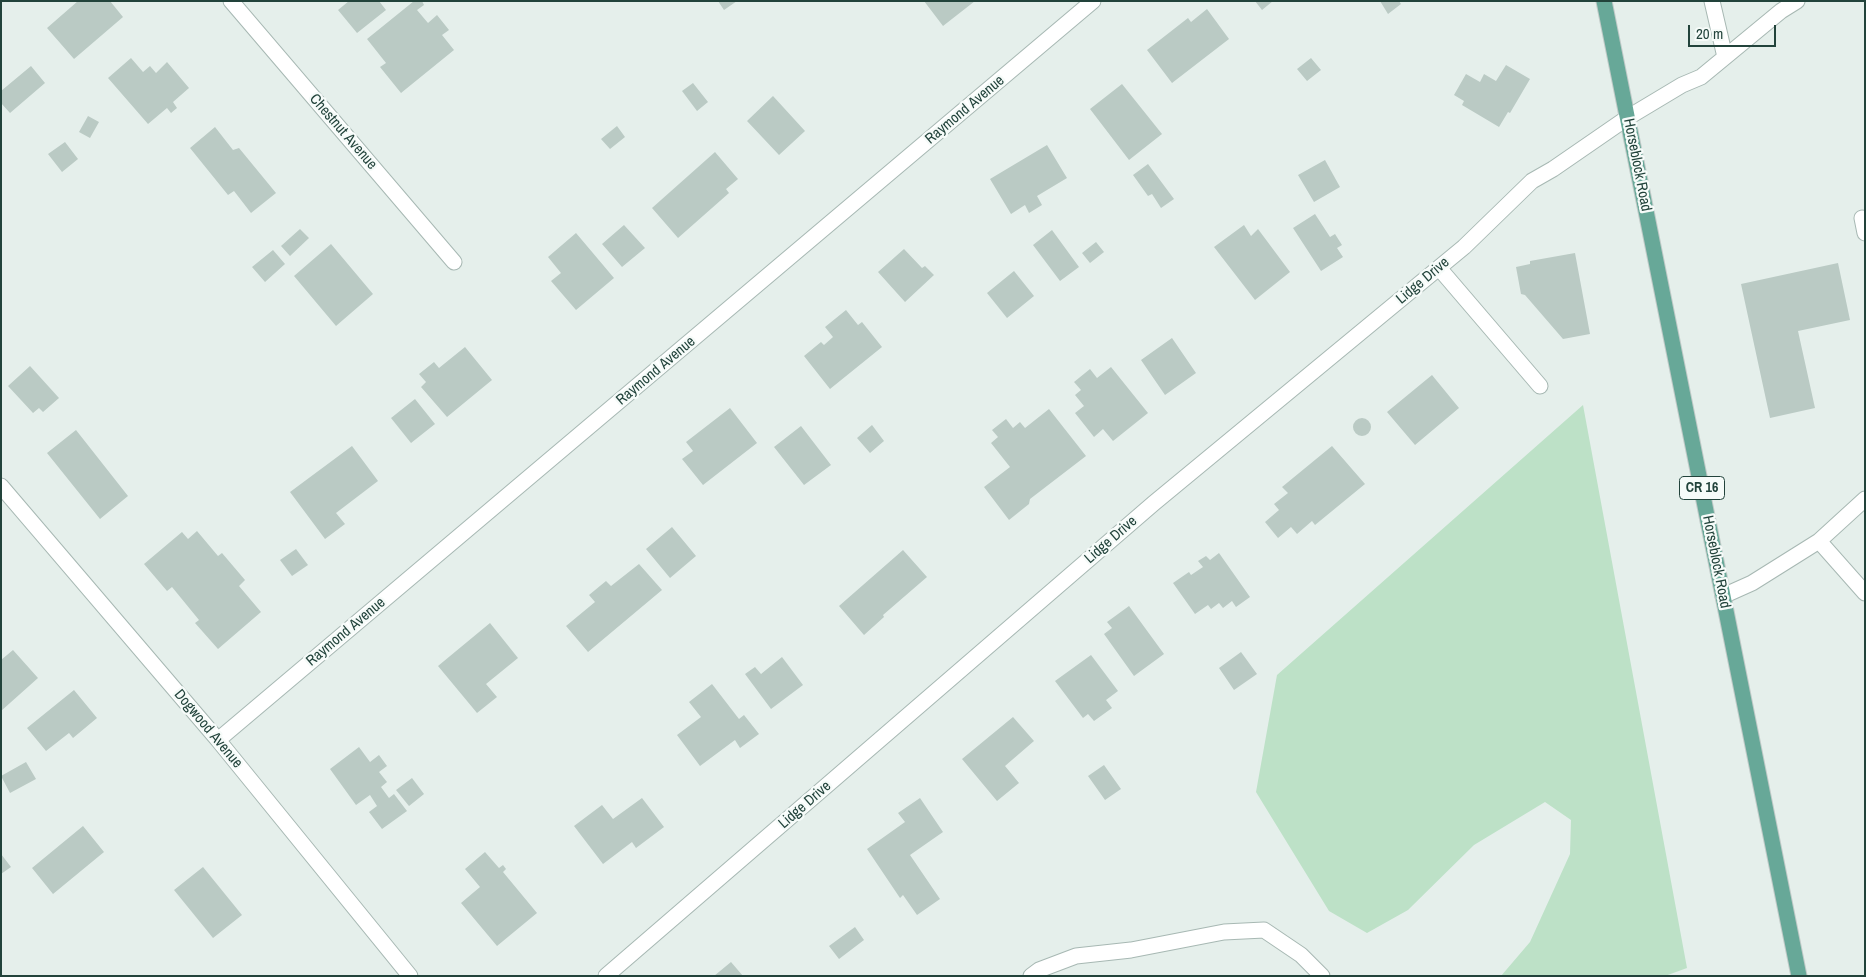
<!DOCTYPE html>
<style>
body{margin:0}
#map{position:relative;width:1866px;height:977px;overflow:hidden;background:#e5efeb;font-family:"Archivo Narrow",sans-serif}
canvas{display:block}
.frame{position:absolute;inset:0;border:2px solid #22433b;pointer-events:none}
.scale{position:absolute;left:1688px;top:25px;width:88px;height:22px;box-sizing:border-box;border:2px solid #22433b;border-top:0;padding-left:6px;font-size:15px;line-height:18px;white-space:nowrap;color:#22433b;-webkit-text-stroke:4px #f6fbf9;paint-order:stroke}
</style>
<div id="map">
<canvas width="1866" height="977"></canvas>
<div class="frame"></div>
<div class="scale">20 m</div>
</div>
<script>
const c = document.querySelector('canvas').getContext('2d');
c.lineJoin = 'round';
function fill(path, color) {
  c.fillStyle = color;
  c.fill(path, 'evenodd');
}
function poly(rows) {
  const path = new Path2D();
  for (const r of rows) {
    if (r.length === 3) {
      path.moveTo(r[0] + r[2], r[1]);
      path.arc(r[0], r[1], r[2], 0, 2 * Math.PI);
      continue;
    }
    path.moveTo(r[0], r[1]);
    for (let i = 2; i < r.length; i += 2) path.lineTo(r[i], r[i + 1]);
  }
  return path;
}
function stroke(path, color, width, dash) {
  c.strokeStyle = color;
  c.lineWidth = width;
  c.lineCap = dash ? 'butt' : 'round';
  c.setLineDash(dash || []);
  c.stroke(path);
}
function drawText(font, color, halo, rows, align = 'center') {
  c.font = font + ' "Archivo Narrow",sans-serif';
  c.lineWidth = 4.5;
  c.setLineDash([]);
  c.textBaseline = 'middle';
  c.strokeStyle = halo;
  c.fillStyle = color;
  for (const [text, x, y, turn = 0] of rows) {
    c.save();
    c.translate(x, y);
    c.rotate((+turn || 0) * Math.PI / 180);
    c.textAlign = isNaN(turn) ? turn : align;
    if (halo) c.strokeText(text, 0, 0);
    c.fillText(text, 0, 0);
    c.restore();
  }
}
fill(poly([
 [1583,405,1687,968,1665,976,1501,976,1530,942,1570,854,1571,820,1545,802,1474,845,1408,910,1367,933,1329,911,1256,792,1277,675]
]), '#bde1c7');
fill(poly([
 [78,1,110,1,123,17,74,59,47,28],
 [349,1,379,1,386,10,357,33,338,10],
 [414,1,422,1,424,5,417,10,428,23,437,15,449,30,442,35,454,50,401,93,380,67,386,63,367,39],
 [718,1,737,1,724,10],
 [924,1,975,1,943,26],
 [1255,1,1273,1,1262,10],
 [1380,1,1399,1,1401,4,1388,14],
 [1207,9,1229,39,1172,83,1147,50,1188,18,1191,22],
 [131,58,143,72,150,66,156,73,167,62,189,88,173,102,177,108,171,113,167,108,148,124,108,78],
 [1311,58,1321,70,1307,81,1297,69],
 [1506,65,1530,79,1510,113,1508,112,1499,127,1462,105,1464,101,1454,95,1466,74,1480,82,1484,74,1496,81],
 [31,66,45,83,10,113,1,103,1,91],
 [693,83,708,102,697,111,682,91],
 [1122,84,1162,134,1129,160,1090,109],
 [773,96,805,131,779,155,747,121],
 [88,116,99,122,90,138,79,132],
 [617,126,625,137,610,149,601,139],
 [215,127,233,150,239,148,276,193,251,213,234,191,228,195,190,148],
 [65,142,78,159,62,172,48,154],
 [1047,145,1067,178,1037,196,1042,205,1029,213,1025,205,1011,214,990,179],
 [715,152,738,179,726,189,729,193,678,238,652,208],
 [1325,160,1340,187,1314,202,1298,175],
 [1148,164,1174,199,1161,208,1152,194,1148,196,1133,175],
 [1315,214,1330,237,1335,234,1342,245,1337,248,1343,257,1321,271,1293,228],
 [624,225,645,248,622,267,602,244],
 [1244,225,1251,236,1258,229,1290,272,1255,300,1214,247],
 [300,229,309,238,290,256,281,246],
 [1052,230,1079,267,1060,281,1033,245],
 [576,233,614,278,576,310,551,281,561,273,548,257],
 [1096,242,1104,252,1090,263,1082,253],
 [331,244,373,294,336,326,294,276],
 [904,249,922,268,925,266,934,275,905,302,878,272],
 [273,250,285,264,265,282,252,267],
 [1575,253,1590,334,1563,339,1525,295,1521,294,1516,267,1530,264,1530,261],
 [1838,263,1850,320,1798,331,1815,408,1770,418,1741,284],
 [1014,271,1034,296,1007,318,987,293],
 [846,310,858,325,862,322,882,347,830,389,804,356,821,342,824,345,833,337,825,327],
 [1172,338,1196,373,1165,395,1141,360],
 [465,347,492,380,447,417,421,387,426,382,419,374,434,362,439,368],
 [30,366,59,398,43,412,39,408,33,413,8,386],
 [1111,367,1148,413,1113,441,1103,429,1094,437,1075,413,1084,406,1075,395,1081,390,1074,382,1090,369,1097,378],
 [1432,375,1459,408,1415,445,1387,412],
 [415,399,435,424,411,443,391,418],
 [730,408,757,443,703,485,682,459,693,451,686,442],
 [1049,409,1086,456,1030,499,1029,504,1009,520,984,487,1010,467,991,443,998,437,992,430,1006,419,1013,428,1020,422,1025,428],
 [1362,427,9],
 [872,425,884,441,870,453,857,438],
 [801,426,831,465,804,485,774,447],
 [76,430,128,496,100,519,47,453],
 [352,446,378,481,336,513,345,524,325,539,290,492],
 [1332,446,1365,484,1315,525,1312,521,1297,534,1291,527,1278,538,1265,522,1279,510,1274,504,1288,493,1282,487],
 [672,527,696,556,670,578,646,549],
 [197,531,218,556,222,553,245,580,239,586,261,612,218,649,195,623,199,620,172,587,167,591,144,564,182,532,188,539],
 [296,549,308,565,292,576,280,560],
 [903,550,927,577,883,615,884,617,864,635,839,606],
 [1219,553,1250,597,1236,607,1232,601,1223,608,1219,603,1211,609,1208,605,1195,614,1173,583,1189,572,1191,575,1203,567,1198,561,1206,556,1210,560],
 [639,564,662,590,588,652,566,626,595,602,589,595,606,581,611,586],
 [1129,606,1164,654,1134,676,1104,634,1112,628,1107,622],
 [490,623,518,658,486,684,497,697,477,713,438,666],
 [13,650,38,678,1,711,1,660],
 [1241,652,1257,674,1234,690,1219,668],
 [1091,655,1118,691,1106,700,1112,708,1094,721,1088,714,1083,718,1055,681],
 [782,657,803,685,771,709,745,674,755,667,761,674],
 [712,684,739,719,744,715,759,734,740,748,735,740,700,766,677,735,701,717,689,702],
 [74,690,97,718,73,738,69,733,46,751,27,728],
 [1013,717,1034,741,1005,766,1019,783,997,801,962,759],
 [359,747,370,762,379,755,387,766,379,772,387,782,381,787,389,798,394,794,407,811,382,829,369,812,377,806,370,795,356,805,330,769],
 [26,762,36,779,10,793,1,776],
 [1104,765,1121,789,1105,800,1088,776],
 [412,778,424,794,409,806,396,790],
 [642,798,664,827,636,848,632,842,603,864,574,826,602,805,613,819],
 [920,798,943,832,910,855,940,899,917,915,903,895,900,898,867,849,905,822,898,813],
 [83,826,104,852,53,894,32,868],
 [485,852,499,868,503,865,506,869,503,872,537,913,497,946,461,903,480,887,465,869],
 [1,854,11,867,1,874],
 [203,867,242,915,213,938,174,890],
 [855,927,864,940,839,959,829,946],
 [731,962,743,976,714,976]
]), '#bacac4');
const minor = poly([
 [231,1,454,262],
 [1712,1,1725,57],
 [1862,218,1865,233],
 [1439,268,1540,386],
 [1,486,218,740,410,976],
 [1819,541,1865,593],
 [1723,596,1752,583,1819,541,1865,499],
 [218,740,1093,1],
 [606,976,1154,503,1464,247,1532,181,1553,169,1627,118,1682,85,1701,77,1781,11,1797,1],
 [1031,976,1039,970,1076,956,1131,950,1224,932,1264,930,1301,955,1322,976]
]);
const major = poly([
 [1604,1,1799,976]
]);
stroke(minor, '#a7b8b3', 17);
stroke(major, '#c1cac8', 17);
stroke(minor, '#fff', 15);
stroke(major, '#67a898', 15);
for (const [x, y, w] of [
 [1702,488,45]
]) {
  const box = new Path2D();
  box.roundRect(x - w / 2, y - 11.5, w, 23, 4);
  c.fillStyle = '#f6fbf9';
  c.fill(box);
  stroke(box, '#22433b', 1);
}
drawText('bold 14px', '#22433b', null, [
 ["CR 16",1702,488]
]);
drawText('15px', '#22433b', '#f6fbf9', [
 ["Raymond Avenue",965,110,-40],
 ["Chestnut Avenue",343,132,49],
 ["Horseblock Road",1637,165,79],
 ["Lidge Drive",1423,281,-40],
 ["Raymond Avenue",656,371,-40],
 ["Lidge Drive",1111,540,-41],
 ["Horseblock Road",1716,562,79],
 ["Raymond Avenue",346,632,-40],
 ["Dogwood Avenue",208,729,50],
 ["Lidge Drive",805,805,-41]
]);
</script>
